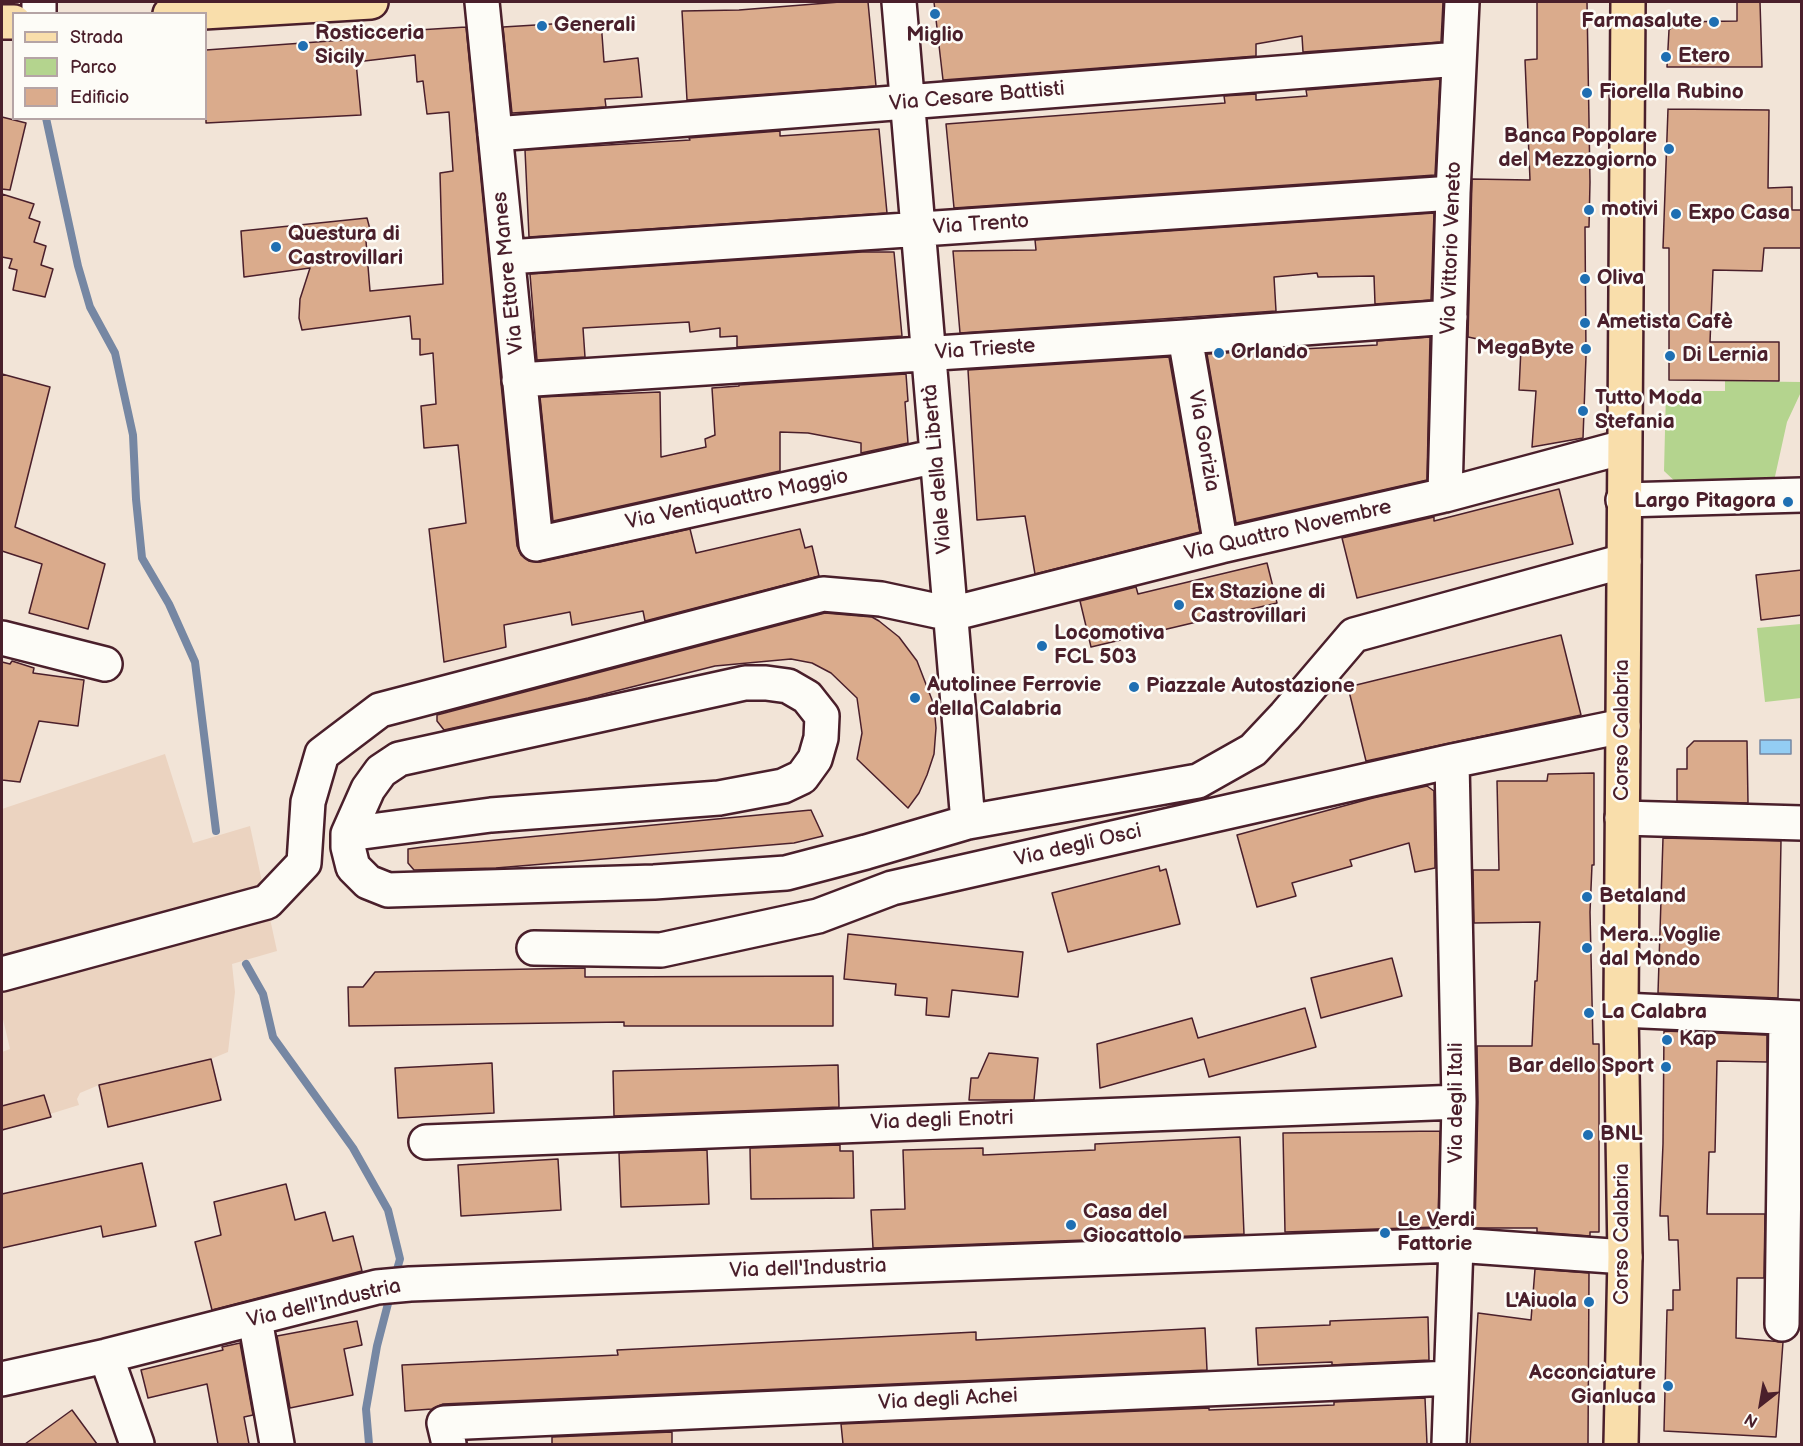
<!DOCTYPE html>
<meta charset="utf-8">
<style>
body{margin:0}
#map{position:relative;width:1803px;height:1446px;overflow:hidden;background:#f2e4d7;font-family:"Balsamiq Sans",sans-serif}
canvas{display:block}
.frame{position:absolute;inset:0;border:3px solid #4a1f2b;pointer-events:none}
.legend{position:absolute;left:12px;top:12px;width:195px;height:108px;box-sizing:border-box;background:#fdfcf7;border:2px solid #b5a4a5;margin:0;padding:8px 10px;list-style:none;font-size:18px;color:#4a1f2b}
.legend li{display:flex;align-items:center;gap:12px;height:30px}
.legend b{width:30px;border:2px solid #b5a4a5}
.north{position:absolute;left:1731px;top:1374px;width:60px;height:60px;-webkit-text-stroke:4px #fdfcf7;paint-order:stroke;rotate:211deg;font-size:16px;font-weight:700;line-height:24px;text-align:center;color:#4a1f2b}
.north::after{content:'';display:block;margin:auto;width:21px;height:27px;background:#4a1f2b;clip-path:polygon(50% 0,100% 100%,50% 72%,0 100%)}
</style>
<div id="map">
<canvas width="1803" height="1446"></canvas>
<div class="frame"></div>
<ul class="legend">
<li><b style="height:8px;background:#f9deab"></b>Strada</li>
<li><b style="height:16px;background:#b4d48e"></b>Parco</li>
<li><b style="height:16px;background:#daab8c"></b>Edificio</li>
</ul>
<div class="north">N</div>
</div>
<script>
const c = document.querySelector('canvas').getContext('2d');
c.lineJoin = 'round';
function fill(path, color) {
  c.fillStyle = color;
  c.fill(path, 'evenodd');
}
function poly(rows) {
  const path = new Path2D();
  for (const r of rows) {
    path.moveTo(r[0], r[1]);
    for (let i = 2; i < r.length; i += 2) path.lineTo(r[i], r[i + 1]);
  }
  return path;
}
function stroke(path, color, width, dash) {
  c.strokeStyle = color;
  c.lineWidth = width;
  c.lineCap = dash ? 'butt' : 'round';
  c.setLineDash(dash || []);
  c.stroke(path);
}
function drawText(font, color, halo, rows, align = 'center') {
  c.font = font + ' "Balsamiq Sans",sans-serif';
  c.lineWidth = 5;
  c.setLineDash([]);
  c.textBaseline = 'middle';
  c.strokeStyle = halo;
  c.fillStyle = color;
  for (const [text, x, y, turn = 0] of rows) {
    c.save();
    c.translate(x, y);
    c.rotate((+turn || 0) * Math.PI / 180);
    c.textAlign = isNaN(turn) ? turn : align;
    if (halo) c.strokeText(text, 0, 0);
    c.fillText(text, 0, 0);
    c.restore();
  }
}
fill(poly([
 [165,754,193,843,250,826,277,951,232,964,235,992,228,1052,211,1059,99,1085,80,1093,77,1099,79,1105,50,1114,44,1095,2,1106,2,1052,10,1049,2,1015,2,809]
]), '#ebd3c0');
fill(poly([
 [1725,381,1801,382,1801,392,1787,422,1774,481,1679,485,1664,471,1666,391,1725,391],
 [1801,624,1801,698,1765,702,1757,628]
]), '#b4d48e');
const water = poly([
 [1760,740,1791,740,1791,754,1760,754,1760,740]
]);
fill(water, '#93cdf3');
stroke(water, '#7687a3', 1.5);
stroke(poly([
 [46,118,78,266,90,307,115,353,133,435,136,499,142,558,169,604,195,662,216,831],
 [246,964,263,994,273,1037,353,1148,388,1210,400,1259,394,1280],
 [369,1444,366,1409,377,1346,391,1292]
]), '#7687a3', 8);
const building = poly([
 [840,2,868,2,876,86,687,100,682,11,739,10,840,2],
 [934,2,1443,2,1441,42,1303,52,1302,36,1256,44,1256,56,943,80,934,2],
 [1537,2,1587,2,1590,182,1589,227,1585,227,1586,356,1583,438,1532,447,1536,391,1519,390,1521,348,1468,337,1472,179,1530,180,1525,60,1537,59,1537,2],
 [1737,2,1760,2,1762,67,1667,67,1669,30,1679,22,1737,21,1737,2],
 [601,21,604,62,638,58,642,97,605,99,606,107,512,113,503,27,601,21],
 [466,27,517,546,521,555,529,561,540,562,690,529,696,553,800,529,805,548,812,546,819,576,645,621,643,611,572,625,570,612,504,625,506,647,444,662,429,529,466,523,458,445,424,448,421,406,436,404,433,353,420,355,420,339,412,339,410,316,302,330,299,318,300,299,310,268,244,277,241,231,367,218,371,233,366,241,370,291,443,284,440,173,453,171,449,112,427,114,423,81,417,82,415,55,356,62,361,115,206,123,206,50,386,37,386,32,466,27],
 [1440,79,1435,175,954,208,946,124,1225,103,1224,96,1256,94,1256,100,1307,96,1306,90,1440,79],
 [1668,109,1769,110,1768,188,1792,187,1792,210,1802,210,1802,248,1764,248,1762,271,1713,270,1710,342,1779,342,1779,381,1669,380,1669,248,1663,248,1668,109],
 [2,117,26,123,10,190,2,189,2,117],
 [879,129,887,213,529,237,525,150,690,140,689,138,780,131,780,136,879,129],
 [2,194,34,204,29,218,40,222,34,242,46,246,41,265,53,269,45,297,13,290,17,270,9,268,12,259,2,257,2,194],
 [1434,213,1431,300,1375,304,1374,276,1318,277,1317,273,1274,277,1276,311,960,333,953,251,1036,250,1035,240,1434,213],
 [862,252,894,252,902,336,737,347,737,336,720,337,720,328,690,332,689,322,583,328,585,357,537,360,530,274,862,252],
 [1430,337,1427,480,1236,523,1207,354,1377,345,1377,341,1430,337],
 [1169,357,1200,532,1035,574,1025,516,977,520,968,370,1169,357],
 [2,374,50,387,15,527,105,564,88,629,29,613,42,564,2,551,2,374],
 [906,374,908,401,905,402,908,443,861,453,861,443,808,433,780,432,780,471,553,521,540,397,660,392,661,457,706,447,705,439,715,435,712,388,739,386,739,385,906,374],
 [1559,489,1573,544,1357,598,1342,538,1434,517,1434,521,1559,489],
 [1267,563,1277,603,1091,647,1080,601,1136,587,1138,594,1267,563],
 [1802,570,1802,615,1761,620,1756,575,1802,570],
 [825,613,872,617,879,621,899,637,917,661,934,705,936,728,934,754,927,775,919,793,908,808,857,759,862,733,857,698,831,673,812,663,791,659,715,666,588,698,444,730,437,721,437,715,825,613],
 [1561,635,1581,715,1366,761,1348,687,1561,635],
 [12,661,34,668,33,673,84,680,78,726,39,721,20,782,2,780,2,662,10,664,12,661],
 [1694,741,1747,741,1748,803,1677,801,1677,769,1687,769,1687,748,1694,741],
 [1594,773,1594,865,1592,865,1590,912,1593,1044,1599,1044,1599,1232,1590,1232,1590,1236,1537,1232,1537,1228,1475,1228,1478,1102,1477,1046,1532,1046,1535,981,1537,981,1540,922,1474,923,1473,870,1499,870,1497,781,1547,781,1548,774,1594,773],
 [1427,786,1434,791,1435,868,1415,872,1409,843,1350,860,1352,866,1292,883,1296,896,1257,907,1237,835,1373,798,1427,786],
 [811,810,823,836,794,843,496,868,414,870,408,863,408,849,423,847,811,810],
 [1663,838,1781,841,1778,998,1658,993,1663,838],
 [1159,866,1160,871,1166,869,1180,924,1068,952,1052,893,1159,866],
 [848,934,1023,952,1018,997,952,990,949,1017,926,1015,927,998,895,995,896,984,844,979,848,934],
 [1392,958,1402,996,1321,1018,1311,978,1392,958],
 [585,968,585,977,833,976,833,1026,624,1026,624,1022,349,1026,348,987,363,987,375,972,585,968],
 [1305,1008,1316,1047,1209,1077,1204,1059,1100,1088,1097,1044,1192,1018,1198,1038,1305,1008],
 [1664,1031,1767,1035,1767,1062,1717,1061,1715,1152,1709,1152,1707,1214,1765,1214,1764,1278,1737,1278,1736,1338,1783,1342,1776,1437,1664,1431,1667,1310,1673,1310,1673,1290,1680,1290,1678,1240,1669,1240,1668,1216,1660,1216,1663,1144,1664,1031],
 [989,1053,1038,1058,1034,1100,969,1100,971,1078,978,1078,989,1053],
 [211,1059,221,1100,108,1127,99,1085,211,1059],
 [492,1063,494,1113,398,1118,395,1068,492,1063],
 [838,1065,839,1107,614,1116,613,1071,838,1065],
 [44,1095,51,1117,2,1130,2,1106,44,1095],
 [1440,1131,1438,1227,1285,1232,1283,1133,1440,1131],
 [1240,1137,1244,1234,873,1248,871,1210,905,1209,903,1150,983,1148,983,1155,1095,1150,1095,1144,1240,1137],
 [840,1145,840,1151,853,1151,854,1198,751,1199,750,1148,840,1145],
 [707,1150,709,1204,621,1207,619,1153,707,1150],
 [558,1159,561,1210,461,1216,458,1165,558,1159],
 [142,1163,156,1226,103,1237,101,1226,2,1248,2,1194,142,1163],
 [286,1184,295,1220,325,1212,333,1241,353,1236,362,1271,212,1310,195,1242,221,1235,214,1202,286,1184],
 [1535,1269,1589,1273,1588,1444,1470,1444,1478,1313,1531,1320,1535,1269],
 [1428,1317,1429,1360,1332,1365,1332,1362,1258,1365,1256,1328,1330,1325,1330,1321,1428,1317],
 [357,1321,362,1345,344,1349,353,1395,290,1408,277,1336,357,1321],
 [1205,1328,1207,1370,443,1404,432,1409,405,1411,402,1365,618,1355,617,1350,976,1332,976,1340,1205,1328],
 [240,1343,253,1415,244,1417,249,1444,218,1444,207,1384,148,1398,141,1370,223,1350,222,1347,240,1343],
 [1425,1398,1427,1444,843,1444,841,1424,1209,1408,1209,1410,1334,1405,1334,1402,1425,1398],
 [72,1410,97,1444,25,1444,72,1410],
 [672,1432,672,1444,552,1444,552,1437,672,1432]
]);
fill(building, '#daab8c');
stroke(building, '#4a1f2b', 1.5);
const minor = poly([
 [482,2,536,544,937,456],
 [899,2,968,822],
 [39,14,39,2],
 [495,134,1459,59],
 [508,257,1453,193],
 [1185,337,1221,546],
 [519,380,1185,337,1450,317],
 [1445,495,1453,193,1462,2],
 [1623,500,1802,495],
 [2,638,105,664],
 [1622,818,1802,823],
 [348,834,491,815,719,798,783,786,802,777,815,759,821,738,822,716,807,697,788,686,766,683,745,683,399,759,381,771,368,789,348,834,348,847,353,867,368,882,388,890,654,882,786,873,866,852,968,822,1198,781,1253,750,1285,716,1354,635,1624,561],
 [534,948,661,950,818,916,892,888,1452,761,1623,726],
 [2,974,267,902,304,863,308,802,322,754,380,710,823,594,881,599,951,614,1221,546,1445,495,1624,447],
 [1621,1010,1802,1018],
 [426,1142,1459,1102],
 [255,1319,277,1444],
 [1782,1324,1786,1018],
 [106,1356,137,1444],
 [2,1379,106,1356,377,1287,410,1284,1456,1245,1625,1257],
 [449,1444,444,1423,1451,1378],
 [1449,1444,1456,1245,1459,1102,1452,761]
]);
const major = poly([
 [170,14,371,2],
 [2,22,14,22],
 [1621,1444,1625,1257,1621,1010,1628,2]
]);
stroke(minor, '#4a1f2b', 38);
stroke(major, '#4a1f2b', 38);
stroke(minor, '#fdfcf7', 33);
stroke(major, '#f9deab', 33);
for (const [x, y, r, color] of [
 [935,14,6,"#1f6fb2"],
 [1714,22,6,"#1f6fb2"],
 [542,26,6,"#1f6fb2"],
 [303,46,6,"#1f6fb2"],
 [1666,57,6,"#1f6fb2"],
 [1587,93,6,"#1f6fb2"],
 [1669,149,6,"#1f6fb2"],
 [1589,210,6,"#1f6fb2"],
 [1676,214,6,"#1f6fb2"],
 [276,247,6,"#1f6fb2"],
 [1585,279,6,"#1f6fb2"],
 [1585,323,6,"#1f6fb2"],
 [1586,349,6,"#1f6fb2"],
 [1219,353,6,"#1f6fb2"],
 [1670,356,6,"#1f6fb2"],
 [1583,411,6,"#1f6fb2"],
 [1788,502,6,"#1f6fb2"],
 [1179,605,6,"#1f6fb2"],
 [1042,646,6,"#1f6fb2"],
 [1134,687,6,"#1f6fb2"],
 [915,698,6,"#1f6fb2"],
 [1587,897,6,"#1f6fb2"],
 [1587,948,6,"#1f6fb2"],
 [1589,1013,6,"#1f6fb2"],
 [1667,1040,6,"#1f6fb2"],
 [1666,1067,6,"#1f6fb2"],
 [1588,1135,6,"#1f6fb2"],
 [1071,1225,6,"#1f6fb2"],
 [1385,1233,6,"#1f6fb2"],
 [1589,1302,6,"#1f6fb2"],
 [1668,1386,6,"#1f6fb2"]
]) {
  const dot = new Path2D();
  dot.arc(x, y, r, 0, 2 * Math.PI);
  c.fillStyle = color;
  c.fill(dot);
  stroke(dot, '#fdfcf7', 2);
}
drawText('bold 21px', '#4a1f2b', '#fdfcf7', [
 ["Farmasalute",1702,22,"right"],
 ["Generali",554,26],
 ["Rosticceria",315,34],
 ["Sicily",315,58],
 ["Miglio",935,36,"center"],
 ["Etero",1678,57],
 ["Fiorella Rubino",1599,93],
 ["Banca Popolare",1657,137,"right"],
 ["del Mezzogiorno",1657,161,"right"],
 ["motivi",1601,210],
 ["Expo Casa",1688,214],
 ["Questura di",288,235],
 ["Castrovillari",288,259],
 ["Oliva",1597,279],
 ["Ametista Cafè",1597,323],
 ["MegaByte",1574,349,"right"],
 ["Orlando",1231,353],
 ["Di Lernia",1682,356],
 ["Tutto Moda",1595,399],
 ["Stefania",1595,423],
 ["Largo Pitagora",1776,502,"right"],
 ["Ex Stazione di",1191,593],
 ["Castrovillari",1191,617],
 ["Locomotiva",1054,634],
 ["FCL 503",1054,658],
 ["Autolinee Ferrovie",927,686],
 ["della Calabria",927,710],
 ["Piazzale Autostazione",1146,687],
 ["Betaland",1599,897],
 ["Mera...Voglie",1599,936],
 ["dal Mondo",1599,960],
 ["La Calabra",1601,1013],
 ["Kap",1679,1040],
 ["Bar dello Sport",1654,1067,"right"],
 ["BNL",1600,1135],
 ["Casa del",1083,1213],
 ["Giocattolo",1083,1237],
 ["Le Verdi",1397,1221],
 ["Fattorie",1397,1245],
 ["L'Aiuola",1577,1302,"right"],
 ["Acconciature",1656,1374,"right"],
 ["Gianluca",1656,1398,"right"]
], 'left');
drawText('21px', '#4a1f2b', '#fdfcf7', [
 ["Via Cesare Battisti",977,97,-5],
 ["Via Trento",981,225,-4],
 ["Via Vittorio Veneto",1452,248,-88],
 ["Via Ettore Manes",509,273,-96],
 ["Via Trieste",985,350,-4],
 ["Via Gorizia",1203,441,80],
 ["Viale della Libertà",938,469,-95],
 ["Via Ventiquattro Maggio",737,500,-12],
 ["Via Quattro Novembre",1288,531,-13],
 ["Corso Calabria",1623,730,-90],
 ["Via degli Osci",1078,846,-13],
 ["Via degli Itali",1457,1103,-90],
 ["Via degli Enotri",942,1121,-2],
 ["Corso Calabria",1623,1234,-90],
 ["Via dell'Industria",808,1269,-2],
 ["Via dell'Industria",324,1304,-13],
 ["Via degli Achei",948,1400,-3]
]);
</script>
